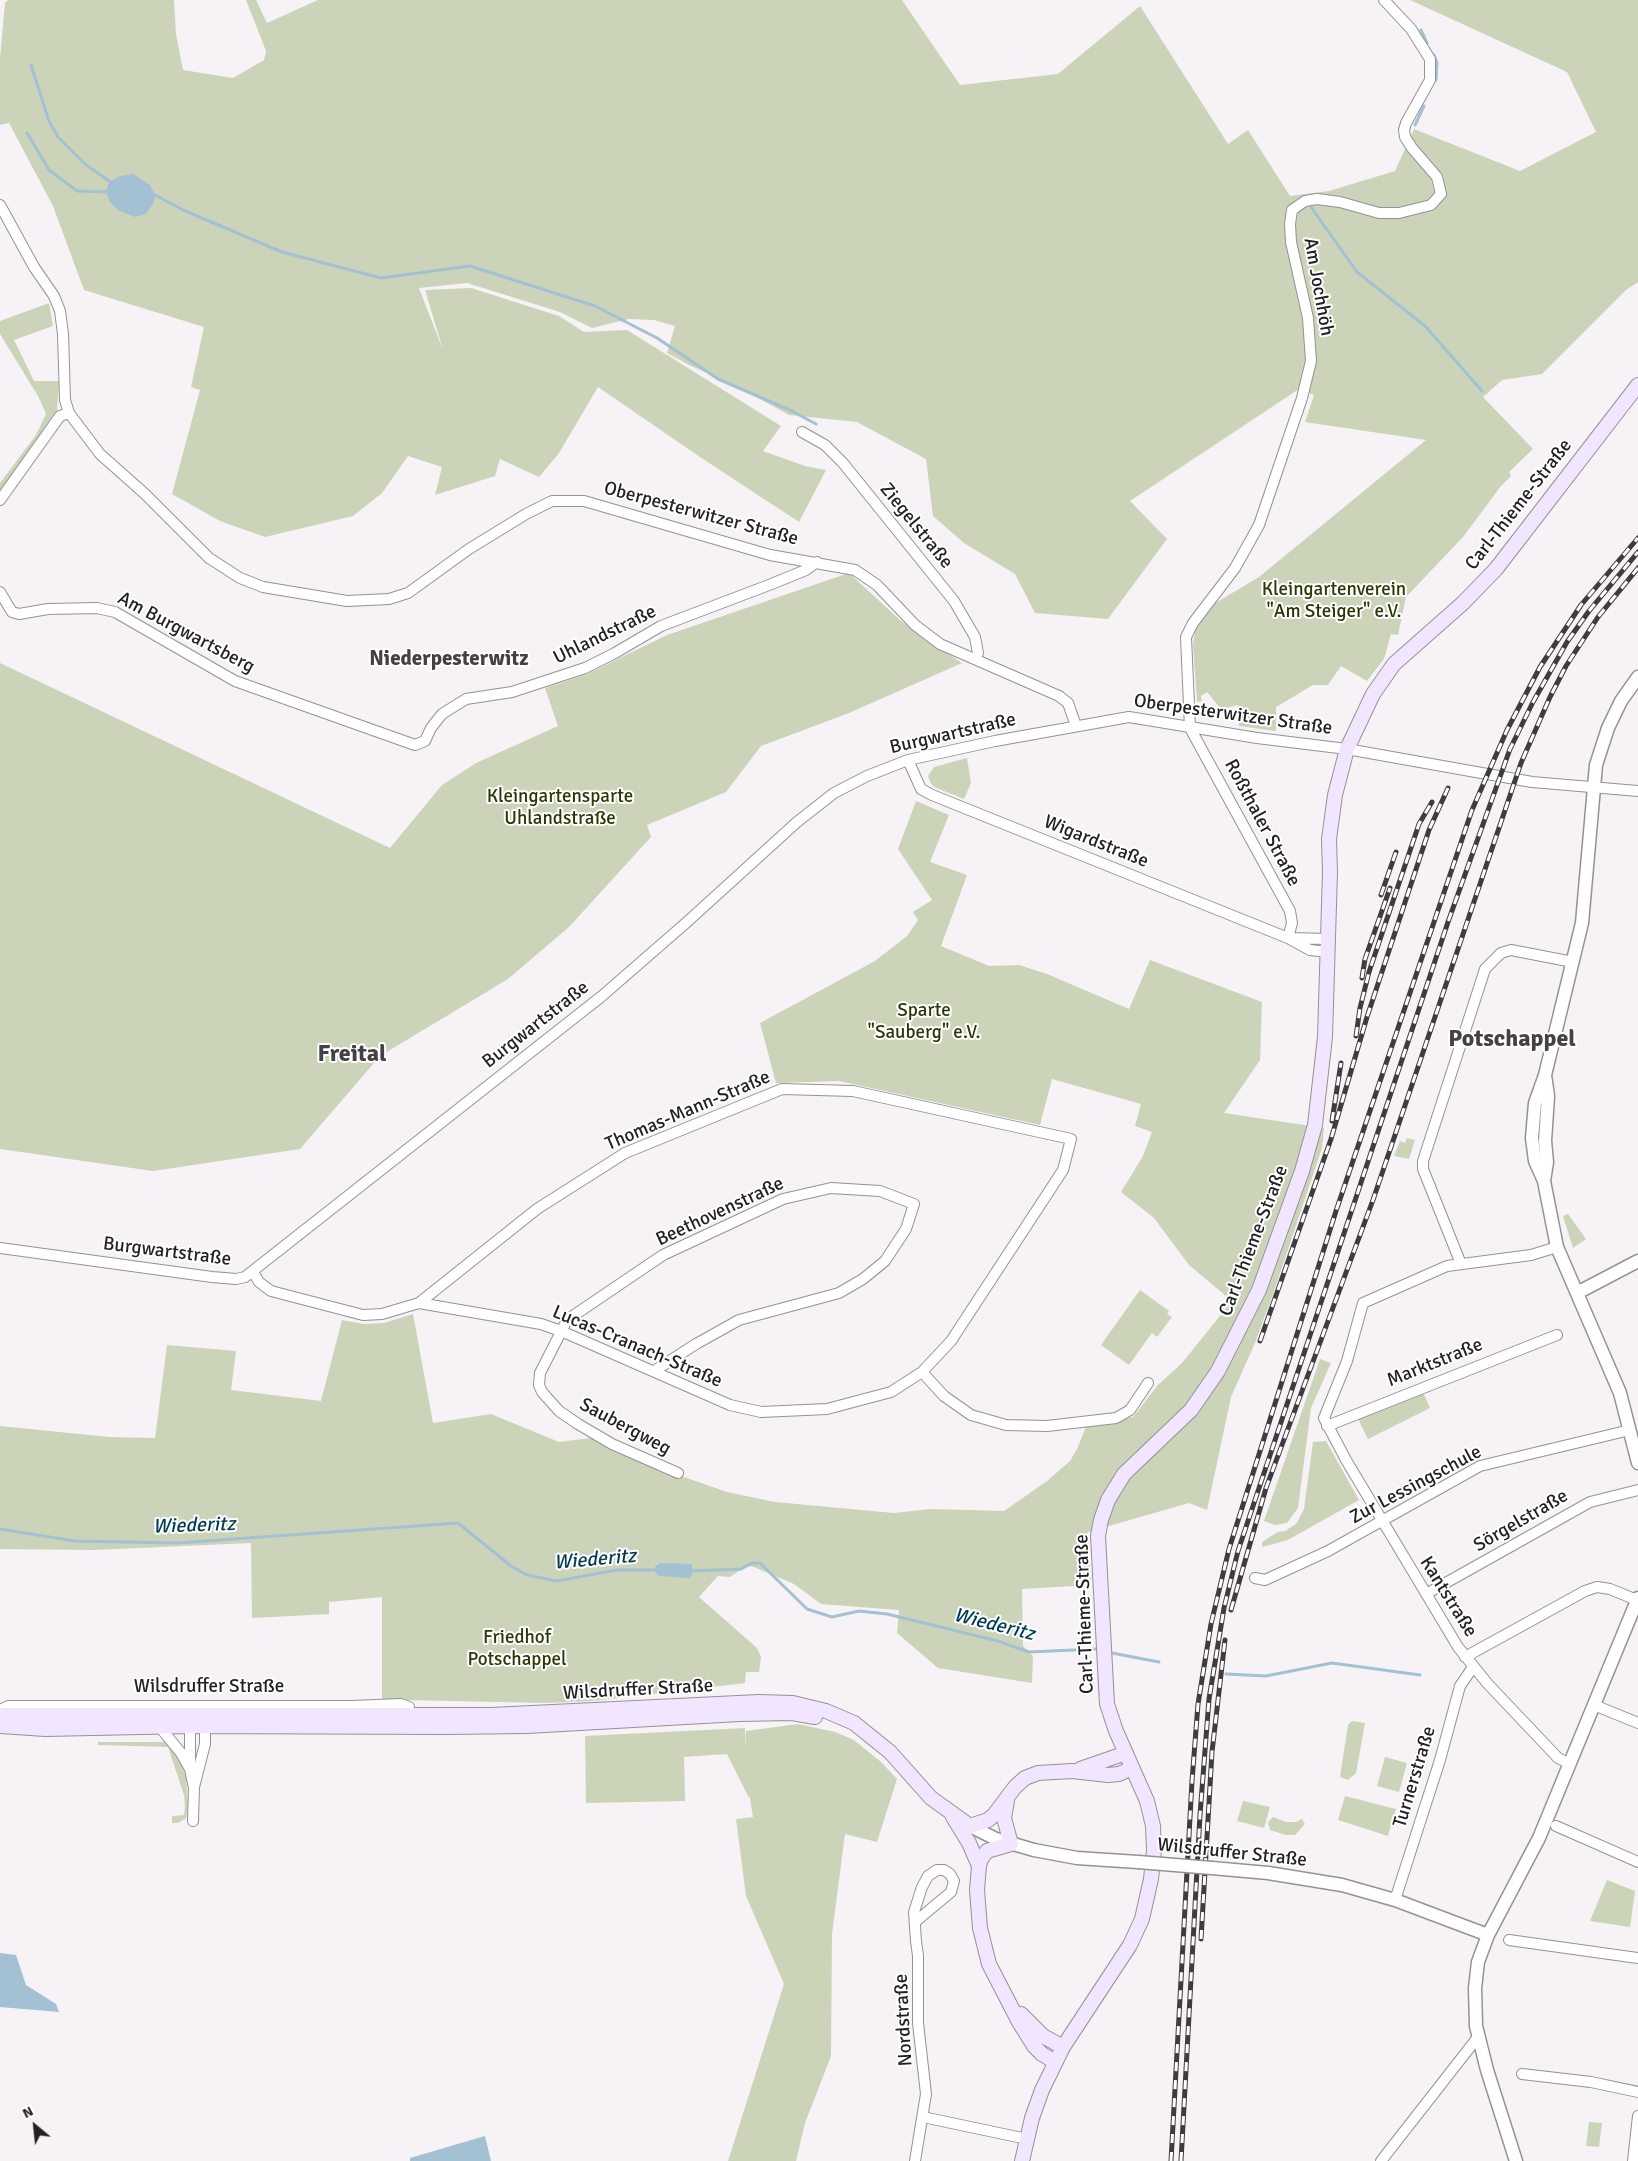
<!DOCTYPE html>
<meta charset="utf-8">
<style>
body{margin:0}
#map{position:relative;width:1638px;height:2161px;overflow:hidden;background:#f7f2f6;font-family:Signika,sans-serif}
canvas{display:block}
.north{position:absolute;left:10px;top:2101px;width:50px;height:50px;-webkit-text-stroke:4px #fff;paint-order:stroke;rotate:332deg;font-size:14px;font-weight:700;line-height:20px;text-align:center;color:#232123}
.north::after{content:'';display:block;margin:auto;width:18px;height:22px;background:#232123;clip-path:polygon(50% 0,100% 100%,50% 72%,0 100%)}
</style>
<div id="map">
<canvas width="1638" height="2161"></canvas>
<div class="north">N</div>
</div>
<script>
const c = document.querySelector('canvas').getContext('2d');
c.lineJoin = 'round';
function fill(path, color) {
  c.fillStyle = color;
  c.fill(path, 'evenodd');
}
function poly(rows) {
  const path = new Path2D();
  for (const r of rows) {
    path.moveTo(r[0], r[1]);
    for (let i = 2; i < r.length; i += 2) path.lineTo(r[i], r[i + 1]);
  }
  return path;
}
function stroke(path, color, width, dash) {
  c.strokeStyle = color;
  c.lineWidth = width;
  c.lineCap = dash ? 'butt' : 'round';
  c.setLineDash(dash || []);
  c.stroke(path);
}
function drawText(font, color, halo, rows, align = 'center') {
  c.font = font + ' Signika,sans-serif';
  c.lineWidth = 4;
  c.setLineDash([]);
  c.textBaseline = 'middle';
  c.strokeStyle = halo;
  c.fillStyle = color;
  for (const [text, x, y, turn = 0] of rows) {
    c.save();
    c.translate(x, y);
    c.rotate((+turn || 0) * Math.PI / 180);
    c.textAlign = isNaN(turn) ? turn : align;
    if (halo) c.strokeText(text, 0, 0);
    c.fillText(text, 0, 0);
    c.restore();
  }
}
fill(poly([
 [8,0,174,0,176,34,183,70,233,78,264,60,266,51,246,0,256,0,267,23,318,0,902,0,960,85,1058,74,1140,6,1228,144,1248,130,1290,196,1329,191,1395,171,1414,129,1520,171,1596,132,1567,72,1410,0,1638,0,1638,282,1626,290,1542,374,1502,380,1483,397,1533,449,1509,472,1511,476,1501,486,1463,537,1406,597,1398,635,1391,634,1384,659,1367,681,1341,666,1328,685,1313,685,1276,707,1276,731,1239,726,1238,705,1221,709,1207,692,1201,696,1202,701,1197,702,1193,645,1195,631,1201,622,1212,605,1259,577,1426,440,1305,422,1314,395,1299,389,1130,501,1167,539,1108,619,1035,613,1015,574,964,543,933,516,926,459,857,422,789,415,733,384,691,366,667,353,675,326,654,320,629,319,592,328,560,312,467,283,419,288,443,350,425,290,471,288,559,316,584,332,627,330,781,426,763,451,805,466,826,470,799,522,700,457,598,387,559,453,539,477,500,459,495,476,435,495,442,467,408,456,382,493,353,516,265,537,220,521,172,494,200,390,191,387,204,327,84,290,53,206,9,123,0,125,0,58,5,3],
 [49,303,53,326,14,340,34,381,59,381,57,410,0,491,0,483,36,435,46,414,38,396,0,334,0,321],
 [849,573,901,621,962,663,849,713,761,746,726,792,647,825,651,837,569,927,508,979,380,1056,300,1149,153,1171,0,1149,0,663,390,848,442,785,476,763,558,726,545,688,587,674,667,635],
 [967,758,971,783,964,799,934,787,930,782,928,776,934,767],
 [916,801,949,815,930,862,967,875,941,946,989,966,1019,965,1047,974,1129,1009,1150,960,1262,1002,1260,1060,1224,1113,1324,1128,1322,1148,1272,1297,1255,1343,1231,1397,1207,1510,1189,1503,1088,1532,1091,1585,1022,1589,1023,1646,1033,1656,1032,1683,938,1668,897,1633,899,1610,821,1604,794,1584,754,1567,746,1566,730,1577,718,1576,699,1597,757,1648,761,1657,759,1672,746,1672,745,1683,593,1701,546,1703,403,1700,382,1703,382,1597,329,1602,329,1614,252,1618,251,1543,94,1550,0,1549,0,1426,109,1437,155,1438,167,1345,236,1351,231,1390,321,1401,342,1320,363,1324,384,1323,413,1314,433,1423,491,1414,559,1442,591,1438,664,1470,727,1492,775,1502,894,1513,931,1509,1004,1511,1047,1481,1070,1461,1077,1449,1088,1422,1133,1417,1158,1385,1182,1363,1232,1301,1189,1265,1154,1218,1121,1192,1143,1156,1152,1132,1135,1126,1141,1104,1052,1079,1040,1125,839,1081,776,1083,760,1023,875,961,907,936,918,920,913,912,932,900,898,849],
 [1407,1138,1415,1140,1409,1159,1394,1156,1400,1141,1405,1143],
 [1568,1214,1586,1239,1573,1248,1563,1216],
 [1140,1290,1169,1311,1167,1314,1172,1317,1157,1337,1152,1333,1129,1365,1101,1345],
 [1320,1359,1331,1363,1311,1408,1298,1508,1287,1523,1275,1525,1264,1521],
 [1423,1392,1430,1408,1368,1439,1358,1419],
 [1326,1441,1359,1500,1288,1540,1262,1547,1262,1542,1278,1532,1285,1531,1296,1524,1304,1509,1313,1442],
 [1352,1721,1365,1723,1356,1773,1348,1780,1340,1777,1348,1725],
 [798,1724,835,1732,854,1740,881,1762,897,1779,877,1842,845,1834,832,1934,831,2056,805,2123,796,2161,728,2161,784,1984,746,1896,736,1819,753,1817,749,1793,749,1798,727,1754,684,1757,685,1801,586,1803,585,1736,745,1728,746,1748,746,1731],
 [98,1742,170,1742,178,1755,186,1777,188,1806,186,1818,178,1823,172,1823,172,1816,184,1815,185,1807,184,1795,168,1747,98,1745],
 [1385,1757,1407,1763,1399,1792,1377,1786],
 [1345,1796,1396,1809,1388,1836,1338,1820],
 [1243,1801,1270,1807,1264,1828,1237,1821],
 [1273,1817,1286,1822,1296,1822,1302,1819,1305,1824,1295,1835,1286,1835,1270,1830,1268,1822],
 [1607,1880,1635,1891,1630,1927,1590,1921],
 [1589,2122,1602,2123,1599,2147,1586,2146]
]), '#cbd4b8');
fill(poly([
 [133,174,150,185,155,195,154,202,146,214,135,217,118,210,110,202,106,192,109,182,120,176],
 [660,1563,692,1564,692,1574,690,1578,659,1576,655,1572,655,1567],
 [0,1953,16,1955,26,1985,56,2004,59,2012,0,2007],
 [485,2136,491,2161,410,2161,410,2158]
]), '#a3c1d3');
stroke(poly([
 [1421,30,1427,43],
 [1434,55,1437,63,1436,80],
 [31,65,49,121,58,137,85,164,112,183],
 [1415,125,1424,106],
 [27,133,49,170,77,191,106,192],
 [155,195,183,210,282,252,381,278,470,266,595,306,657,338,718,379,792,411,816,424],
 [1311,207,1357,272,1425,326,1482,391],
 [0,1529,75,1541,177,1543,458,1523,511,1566,527,1575,557,1581,617,1570,658,1570],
 [689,1571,741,1569,752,1563,760,1563,807,1609,832,1617,859,1611,887,1614,998,1641,1029,1652,1095,1649],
 [1112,1653,1159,1662],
 [1226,1674,1266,1676,1332,1663,1420,1675]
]), '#a3c1d3', 3);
const minor = poly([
 [0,205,34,267,54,296,60,311,63,334,65,400,69,413,100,454,145,494,209,558,240,578,263,587,347,601,389,599,408,593,469,549,526,514,552,501,584,501,770,555,855,570,877,585,915,625,940,644,1059,696,1068,703,1076,726],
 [802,432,825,445,843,463,954,601,975,637,978,653,975,659],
 [0,500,60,416,69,413],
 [0,592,12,612,19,614,48,609,97,608,115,612,235,681,415,745,425,741,431,728,442,714,466,699,512,692,585,668,615,653,661,626,769,585,806,570,817,562],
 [1190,728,1186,637,1193,623,1235,568,1259,525,1302,398,1311,361,1308,318,1291,242,1290,224,1292,210,1305,201,1317,199,1340,202,1379,213,1399,213,1431,205,1441,194,1437,177,1412,148,1405,137,1404,130,1406,123,1430,80,1430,59,1411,29,1384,0],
 [1190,728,1290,911,1292,923,1288,938],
 [908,760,921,789,932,795,1288,938,1310,950,1328,952],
 [1289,938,1328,939],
 [1557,1247,1531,1255,1447,1266,1363,1303,1347,1361,1324,1418,1346,1460,1458,1647,1487,1683,1558,1758,1570,1764],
 [0,1248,212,1277,236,1279,245,1277,602,996,687,922,797,822,834,793,867,776,908,760,995,741,1129,717,1257,738,1347,749,1532,782,1638,791],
 [1461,1264,1423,1169,1423,1161,1485,969,1501,953,1511,950,1573,962],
 [253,1272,259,1282,271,1291,363,1315,382,1314,419,1303,541,1324,561,1331,730,1405,761,1412,827,1409,891,1392,922,1372,951,1341,1063,1170,1071,1139,853,1091,782,1089,625,1153,537,1209,419,1303],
 [654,1371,696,1344,739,1320,839,1293,863,1279,885,1261,906,1229,914,1204,880,1191,831,1188,783,1199,663,1255,567,1320,540,1373,539,1385,542,1392,559,1411,578,1424,612,1444,678,1473],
 [922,1372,944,1396,971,1415,1006,1425,1047,1426,1116,1418,1130,1410,1148,1383],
 [1327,1426,1557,1335],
 [1255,1578,1265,1580,1328,1551,1480,1466,1630,1430],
 [1426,1594,1590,1502,1638,1490],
 [1465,1657,1585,1591,1597,1587,1610,1589,1637,1600],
 [1594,1705,1638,1723],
 [0,1710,8,1706,352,1706,401,1704,409,1707,409,1722],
 [159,1726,181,1753,190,1769,194,1788,193,1821],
 [190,1767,190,1719],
 [194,1787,205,1744,205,1721],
 [1556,1826,1638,1862],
 [1395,1900,1440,1760,1460,1686,1473,1667],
 [915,1922,951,1892,954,1881,950,1874,944,1870,937,1870,928,1876,922,1887,914,1912,916,1941,918,1956,918,2023,926,2094,915,2161],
 [1509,1940,1638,1958],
 [1522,2074,1591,2082,1638,2092],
 [923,2117,1027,2139],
 [1381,2161,1478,2037],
 [1633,2161,1638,2116]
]);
const tertiary = poly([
 [1638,677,1621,701,1608,728,1596,765,1582,923,1545,1075,1535,1103,1532,1138,1535,1161,1544,1181,1557,1247,1620,1393,1638,1463],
 [1544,1181,1547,1162,1545,1141,1548,1096,1545,1075],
 [1577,1293,1638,1261],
 [970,1826,996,1839,1034,1850,1077,1858,1138,1862],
 [1212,1868,1268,1873,1342,1885,1395,1900,1488,1935],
 [1516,2161,1487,2070,1476,2026,1475,1988,1478,1962,1488,1935,1539,1838,1638,1598]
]);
const secondary = poly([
 [0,1715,491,1715,759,1702,793,1703,826,1711,854,1723,890,1752,931,1798,970,1826,988,1820,994,1815,1015,1787,1025,1778,1038,1773,1072,1771,1108,1775,1119,1774,1132,1768],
 [0,1726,45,1729,190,1726,445,1727,527,1726,739,1714,792,1713,815,1717],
 [1080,1769,1126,1753],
 [1007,1801,1004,1818,1011,1844,987,1851,981,1859,979,1866,977,1890,980,1928,989,1964,1019,2022,1034,2046,1042,2054,1055,2062],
 [953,1817,969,1843,979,1866],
 [1021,2014,1043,2036,1063,2047],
 [1022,2161,1032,2118,1042,2090,1063,2047,1130,1945,1142,1919,1151,1879,1154,1850,1153,1826,1147,1801,1116,1731,1107,1704,1098,1536,1101,1520,1108,1500,1124,1474,1191,1410,1218,1371,1259,1290,1302,1171,1315,1125,1325,1037,1330,872,1329,839,1335,795,1347,749,1373,694,1394,664,1463,603,1496,569,1638,385]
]);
stroke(minor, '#959195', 12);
stroke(tertiary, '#959195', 15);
stroke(secondary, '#959195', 16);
stroke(minor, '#fff', 10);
stroke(tertiary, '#fff', 12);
stroke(secondary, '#f2e5ff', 14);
const rail = poly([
 [1381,895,1396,852],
 [1362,978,1365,959,1390,888],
 [1356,1036,1360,1008,1369,972,1419,824,1432,802],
 [1332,1121,1341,1063],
 [1260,1341,1331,1139,1367,1017,1429,830,1448,788],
 [1231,1610,1266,1488,1373,1200,1521,763,1550,697,1566,666,1598,617,1638,568],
 [1201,1939,1212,1752,1225,1640],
 [1171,2161,1192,1781,1198,1704,1211,1624,1229,1549,1336,1211,1472,810,1507,730,1540,667,1581,605,1638,538],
 [1181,2161,1200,1815,1209,1699,1224,1608,1238,1551,1448,922,1510,749,1533,702,1567,642,1589,611,1638,552]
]);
stroke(rail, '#3e3c3e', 5);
stroke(rail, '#fff', 3, [9]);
const tertiaryBridge = poly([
 [1138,1862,1212,1868]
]);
stroke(tertiaryBridge, '#959195', 15, []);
stroke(tertiaryBridge, '#fff', 12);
drawText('19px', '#232123', '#fff', [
 ["Am Jochhöh",1318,287,80],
 ["Carl-Thieme-Straße",1519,505,-52],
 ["Oberpesterwitzer Straße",701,514,15],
 ["Ziegelstraße",916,526,51],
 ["Am Burgwartsberg",186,633,28],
 ["Uhlandstraße",605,635,-26],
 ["Oberpesterwitzer Straße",1233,715,8],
 ["Burgwartstraße",953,734,-13],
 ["Roßthaler Straße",1262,823,62],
 ["Wigardstraße",1096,842,22],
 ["Burgwartstraße",536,1025,-38],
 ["Thomas-Mann-Straße",688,1111,-23],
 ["Beethovenstraße",720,1212,-25],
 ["Carl-Thieme-Straße",1254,1241,-69],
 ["Burgwartstraße",167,1252,7],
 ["Lucas-Cranach-Straße",637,1347,23],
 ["Marktstraße",1435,1363,-22],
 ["Saubergweg",625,1427,28],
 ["Zur Lessingschule",1416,1485,-28],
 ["Sörgelstraße",1521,1521,-30],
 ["Kantstraße",1448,1597,58],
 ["Carl-Thieme-Straße",1085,1614,-92],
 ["Wilsdruffer Straße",209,1687],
 ["Wilsdruffer Straße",638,1690,-3],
 ["Turnerstraße",1415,1777,-73],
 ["Wilsdruffer Straße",1232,1853,6],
 ["Nordstraße",904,2020,-93]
]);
drawText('19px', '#2d3704', '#fff', [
 ["Kleingartenverein",1334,590],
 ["\"Am Steiger\" e.V.",1334,612],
 ["Kleingartensparte",560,797],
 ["Uhlandstraße",560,819],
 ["Sparte",924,1011],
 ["\"Sauberg\" e.V.",924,1033],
 ["Friedhof",517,1638],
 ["Potschappel",517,1660]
]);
drawText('italic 20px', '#003b55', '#fff', [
 ["Wiederitz",194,1526,-2],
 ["Wiederitz",595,1560,-5],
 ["Wiederitz",994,1625,14]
]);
drawText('bold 21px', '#444043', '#fff', [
 ["Niederpesterwitz",449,659]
]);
drawText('bold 24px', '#444043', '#fff', [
 ["Potschappel",1512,1040],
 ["Freital",352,1055]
]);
</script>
